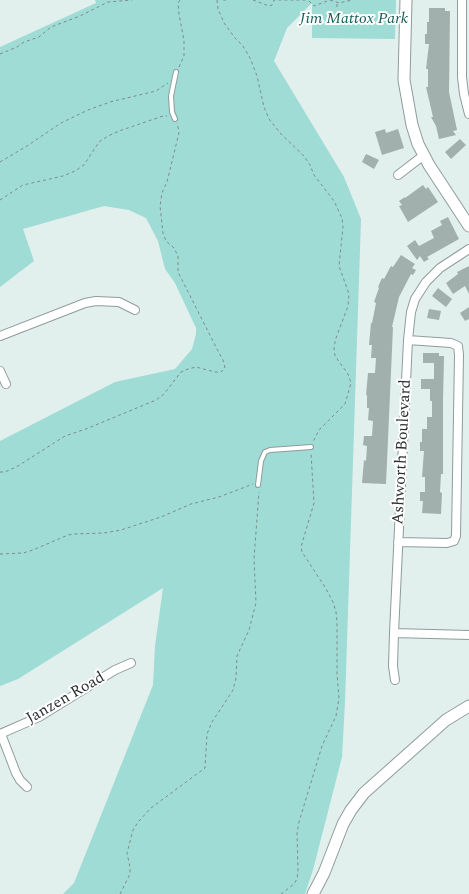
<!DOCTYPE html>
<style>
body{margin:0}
canvas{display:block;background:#e1efed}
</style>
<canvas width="469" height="894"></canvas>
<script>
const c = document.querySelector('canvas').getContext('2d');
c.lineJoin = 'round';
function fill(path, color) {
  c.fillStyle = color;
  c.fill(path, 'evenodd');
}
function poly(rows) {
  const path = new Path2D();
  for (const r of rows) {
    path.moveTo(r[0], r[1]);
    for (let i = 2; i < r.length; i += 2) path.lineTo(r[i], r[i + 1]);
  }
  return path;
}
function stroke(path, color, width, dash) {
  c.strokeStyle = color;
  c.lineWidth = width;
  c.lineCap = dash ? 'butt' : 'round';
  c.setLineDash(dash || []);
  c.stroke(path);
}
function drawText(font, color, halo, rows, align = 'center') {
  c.font = font + ' Spectral,serif';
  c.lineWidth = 4;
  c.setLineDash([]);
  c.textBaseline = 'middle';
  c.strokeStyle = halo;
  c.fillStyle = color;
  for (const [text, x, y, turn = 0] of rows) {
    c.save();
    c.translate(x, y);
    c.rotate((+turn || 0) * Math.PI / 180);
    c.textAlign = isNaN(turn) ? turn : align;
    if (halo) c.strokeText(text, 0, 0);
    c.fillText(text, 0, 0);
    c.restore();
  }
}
fill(poly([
 [95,0,396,0,395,39,312,38,312,3,287,28,274,61,344,177,361,219,345,702,342,757,313,870,305,894,63,894,74,883,153,685,155,646,163,588,18,679,0,686,0,441,115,382,175,369,192,349,196,334,196,328,175,283,165,269,158,241,146,218,129,210,104,206,23,229,34,261,0,287,0,47,96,3]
]), '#9edcd5');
fill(poly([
 [429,8,445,8,445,11,450,11,449,92,457,130,453,131,456,135,439,139,436,126,431,117,433,117,426,87,428,87,428,69,426,69,429,44,425,44,425,34,427,34,427,22,429,22],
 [385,129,386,133,398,129,404,148,382,155,375,132],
 [460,139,466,145,451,159,445,152],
 [366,154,379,160,374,169,362,162],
 [423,185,426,189,428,187,438,202,408,222,399,206,402,205,399,201,405,197,405,198],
 [448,217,459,239,427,257,429,259,424,262,420,256,417,260,407,246,415,240,419,246,434,238,431,231,442,225,440,221],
 [401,255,415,264,412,268,416,270,413,275,411,274,399,297,392,327,393,327,386,484,362,483,364,460,366,461,367,446,363,445,364,436,372,436,373,421,368,420,369,408,367,408,367,395,366,395,368,373,375,373,376,358,371,358,372,345,369,345,371,323,372,323,376,303,374,302,379,288,378,287,382,278,384,279,391,266,393,267],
 [469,266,469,294,465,286,453,294,446,283,458,274,457,272],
 [438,288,452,299,446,307,432,296],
 [469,307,469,319,465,321,460,313],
 [429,309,441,311,439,320,427,318],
 [423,353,439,353,439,356,444,356,443,401,443,474,441,474,440,492,442,493,441,514,422,513,423,501,420,501,420,492,425,492,425,477,422,477,424,451,420,451,420,442,422,442,422,429,427,429,427,417,432,417,432,401,430,401,430,389,421,389,421,379,434,379,434,363,423,363]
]), '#a1afad');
const lane = poly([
 [175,119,172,112,171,96,176,72],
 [258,485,261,461,265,452,270,450,311,447]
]);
const street = poly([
 [462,0,462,77,464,94,469,114],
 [398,175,424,155],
 [0,336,85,303,96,301,119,302,135,310],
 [0,371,6,384],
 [398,542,447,543,454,541,456,536,459,355,458,346,451,343,408,340],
 [394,633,469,635],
 [395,680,393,666,394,633,408,340,411,312,415,299,426,282,440,268,469,249],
 [0,734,39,717,115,670,131,663],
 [1,734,16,773,20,780,27,787]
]);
const secondary = poly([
 [406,0,404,80,412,125,418,144,429,165,469,226],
 [313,894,324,873,343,824,351,810,364,793,446,720,469,706]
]);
stroke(lane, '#8f9c9b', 6);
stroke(street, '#8f9c9b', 10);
stroke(secondary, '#8f9c9b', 13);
stroke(poly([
 [217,0,218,9,224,23,235,38,243,46,250,58,257,76,264,107,269,119,281,134,304,156,310,165,314,175,334,201,342,218,343,227,339,266,349,294,348,306,336,338,334,347,335,356,348,374,351,383,345,404,319,430,313,442],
 [223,0,228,0],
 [253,0,269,6,272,5,274,0,308,0],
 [330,0,339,3,352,0],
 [309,1,314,6,330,0],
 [337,4,337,9],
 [0,54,17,47,24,42,39,37,51,27,80,16,108,2,132,0],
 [179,67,184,56,184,41,179,14,178,3,180,0],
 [0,162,27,146,61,123,88,110,110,102,156,91,168,83],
 [0,200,23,185,63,176,75,171,84,165,99,142,108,136,119,131,163,116,167,116],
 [0,472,5,472,18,466,65,436,86,429,156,400,164,394,181,372,188,369,196,367,215,372,221,372,225,368,223,360,218,351,178,272,178,256,174,248,166,241,163,233,160,206,162,193,167,182,177,141,179,132,177,123],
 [0,554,23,553,33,550,68,535,74,534,104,533,121,530,161,517,191,504,219,497,253,484],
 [120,894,130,874,130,867,127,853,133,830,138,822,151,808,205,768,207,734,212,722,233,690,236,678,237,656,249,630,256,603,254,559,259,492],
 [281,894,294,884,297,879,298,871,297,833,299,822,322,746,336,716,339,698,337,674,337,622,336,612,333,602,325,587,302,552,301,547,314,503,311,453]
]), '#818a89', 1, [3, 3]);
stroke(lane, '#fff', 4);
stroke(street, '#fff', 8);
stroke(secondary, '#fff', 11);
drawText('italic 16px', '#175e58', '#fff', [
 ["Jim Mattox Park",354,20]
]);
drawText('16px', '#2c3130', '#fff', [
 ["Ashworth Boulevard",403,452,-87],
 ["Janzen Road",66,699,-30]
]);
</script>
